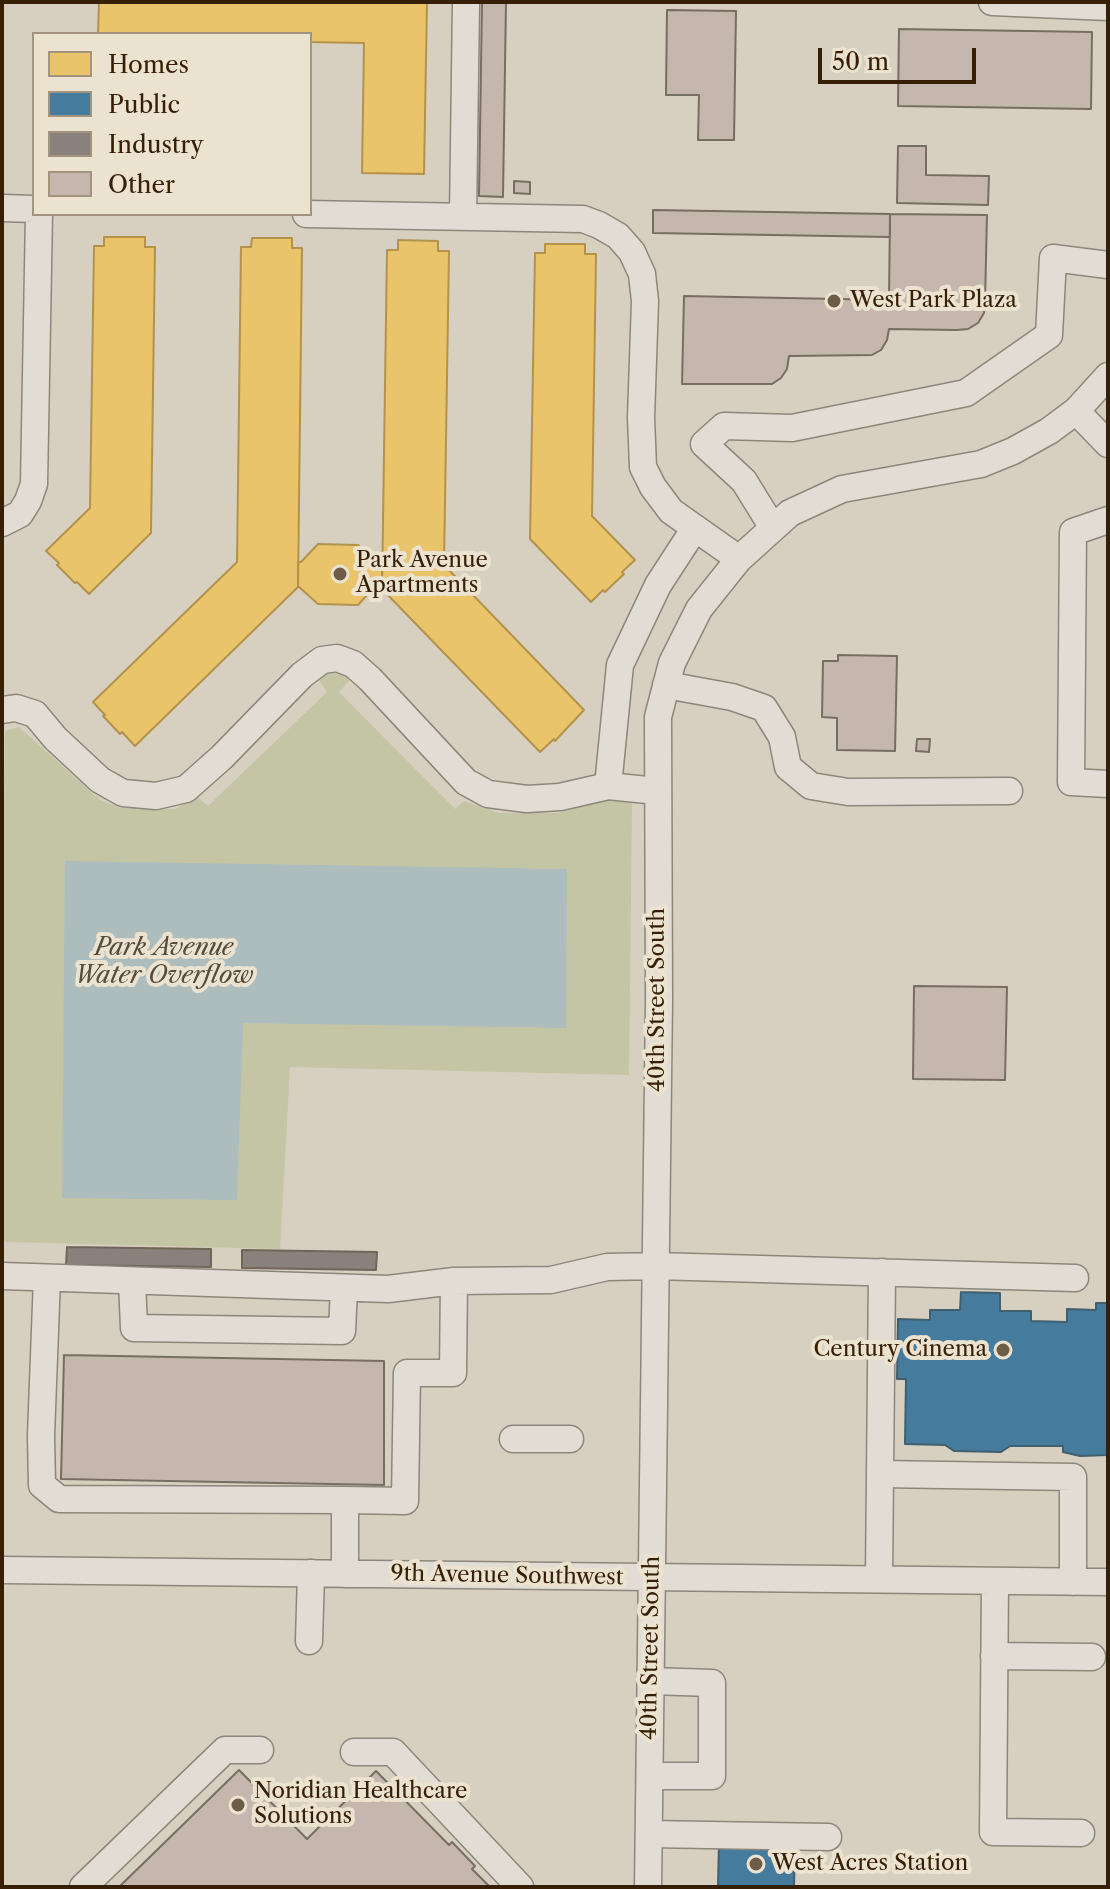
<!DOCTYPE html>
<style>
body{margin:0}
#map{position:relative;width:1110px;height:1889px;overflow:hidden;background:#d7d0c0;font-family:"Libre Caslon Text",serif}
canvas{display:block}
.frame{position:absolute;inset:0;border:4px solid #361f05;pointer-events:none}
.legend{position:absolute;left:32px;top:32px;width:280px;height:184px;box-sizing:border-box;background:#ece2d0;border:2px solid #a3947f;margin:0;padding:10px 14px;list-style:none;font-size:24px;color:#361f05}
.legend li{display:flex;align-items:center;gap:16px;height:40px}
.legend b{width:40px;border:2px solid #a3947f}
.scale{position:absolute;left:818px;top:48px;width:158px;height:36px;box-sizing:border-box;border:4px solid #361f05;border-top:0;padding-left:10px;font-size:24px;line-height:28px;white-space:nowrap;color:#361f05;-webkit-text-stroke:6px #ece2d0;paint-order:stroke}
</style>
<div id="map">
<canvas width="1110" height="1889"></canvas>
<div class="frame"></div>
<ul class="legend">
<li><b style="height:22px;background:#e9c46a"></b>Homes</li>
<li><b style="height:22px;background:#457b9d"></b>Public</li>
<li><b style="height:22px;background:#8a817c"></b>Industry</li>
<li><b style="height:22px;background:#c6b7ae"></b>Other</li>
</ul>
<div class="scale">50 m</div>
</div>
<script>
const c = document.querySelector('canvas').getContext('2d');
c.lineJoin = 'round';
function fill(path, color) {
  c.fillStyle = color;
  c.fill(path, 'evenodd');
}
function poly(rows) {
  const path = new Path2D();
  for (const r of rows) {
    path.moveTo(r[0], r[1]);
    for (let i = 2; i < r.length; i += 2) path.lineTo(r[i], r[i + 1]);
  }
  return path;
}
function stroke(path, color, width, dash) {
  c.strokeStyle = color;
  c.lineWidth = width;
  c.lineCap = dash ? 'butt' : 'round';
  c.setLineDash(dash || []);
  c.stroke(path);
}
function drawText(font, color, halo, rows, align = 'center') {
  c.font = font + ' "Libre Caslon Text",serif';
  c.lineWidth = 8;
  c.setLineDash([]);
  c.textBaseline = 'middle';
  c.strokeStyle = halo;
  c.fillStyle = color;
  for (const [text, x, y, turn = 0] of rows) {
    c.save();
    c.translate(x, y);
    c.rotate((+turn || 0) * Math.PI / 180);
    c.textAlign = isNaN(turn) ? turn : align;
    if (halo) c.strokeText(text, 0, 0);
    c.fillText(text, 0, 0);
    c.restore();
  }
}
fill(poly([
 [332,672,348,676,349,681,339,692,455,809,464,801,499,813,560,813,598,799,625,800,632,803,629,1075,290,1067,280,1249,6,1242,2,1239,2,986,5,731,19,727,100,800,120,808,175,809,197,797,208,806,327,692,318,679,325,673]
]), '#c3c5a4');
fill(poly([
 [65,861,567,869,566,1028,243,1023,237,1200,62,1198]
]), '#adbcbc');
const homes = poly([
 [99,2,427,2,424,174,362,173,364,43,310,42,310,34,98,34,99,2],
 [104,237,145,237,145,247,155,247,151,533,89,594,77,582,75,583,57,565,59,563,46,551,90,508,94,246,104,246,104,237],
 [252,238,292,238,292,248,302,248,298,587,135,746,122,732,120,734,103,716,105,715,93,702,237,562,241,247,251,247,252,238],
 [398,240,438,241,438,251,449,251,444,565,584,710,555,741,554,739,540,752,382,589,387,250,398,250,398,240],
 [545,244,585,244,585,254,596,254,592,516,635,560,622,572,624,574,605,592,603,590,591,602,530,539,535,253,545,253,545,244],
 [318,544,358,545,374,563,382,563,382,587,375,586,358,605,318,604,298,586,298,562,301,562,318,544]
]);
fill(homes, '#e9c46a');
stroke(homes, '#b3924c', 2);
const public = poly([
 [961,1292,1000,1293,1000,1311,1031,1311,1031,1321,1067,1322,1067,1309,1096,1310,1096,1303,1108,1303,1108,1455,1080,1456,1063,1452,1063,1446,1010,1446,1001,1452,954,1451,945,1445,905,1444,906,1379,897,1379,898,1319,930,1320,930,1310,960,1310,961,1292],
 [719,1841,795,1842,794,1887,718,1887,719,1841]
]);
fill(public, '#457b9d');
stroke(public, '#405f6f', 2);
const industry = poly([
 [67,1247,211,1249,211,1267,66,1265,67,1247],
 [242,1250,377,1252,376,1270,242,1268,242,1250]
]);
fill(industry, '#8a817c');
stroke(industry, '#716458', 2);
const building = poly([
 [482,2,506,2,503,197,479,196,482,2],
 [667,10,736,11,734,140,698,140,699,95,666,95,667,10],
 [899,29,1092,32,1091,109,898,106,899,29],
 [898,146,926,146,926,175,989,176,988,205,897,203,898,146],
 [514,181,530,182,530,194,514,193,514,181],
 [653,210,890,214,890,237,653,233,653,210],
 [890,214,987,215,985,302,984,313,978,323,968,329,957,330,889,329,887,340,881,350,872,355,789,356,787,369,781,378,772,384,682,384,684,296,889,300,890,214],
 [838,655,897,656,895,751,837,750,837,718,822,717,823,661,838,661,838,655],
 [917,739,930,739,929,752,916,751,917,739],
 [914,986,1007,987,1005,1080,913,1079,914,986],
 [64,1355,384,1361,384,1485,61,1479,64,1355],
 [239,1770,307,1839,376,1771,449,1845,452,1842,475,1866,472,1869,490,1887,119,1887,239,1770]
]);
fill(building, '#c6b7ae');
stroke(building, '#766e62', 2);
const minor = poly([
 [992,2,1108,7],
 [2,208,34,209],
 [306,214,583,219,599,225,618,236,632,252,642,274,645,301,641,418,643,467,653,487,671,511,739,559],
 [463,217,466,2],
 [1076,411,1108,444],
 [1108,520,1073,532,1071,782,1108,784],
 [2,523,20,514,28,501,34,484,39,214],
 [773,528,744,481,704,444,724,426,792,428,966,393,1049,335,1053,258,1108,265],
 [666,685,732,697,764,708,782,737,788,767,811,786,848,792,1009,791],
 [2,710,16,708,35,714,55,738,100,780,123,793,156,796,186,789,222,757,302,675,322,660,337,658,353,664,370,679,466,782,488,794,527,799,560,797,608,786,657,791],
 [608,786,620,665,658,585,695,528],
 [2,1276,388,1289,454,1281,551,1280,607,1267,656,1266,1075,1278],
 [47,1278,41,1435,42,1485,59,1499,345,1500,345,1574],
 [132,1281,134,1328,342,1331,344,1288],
 [513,1439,570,1439],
 [880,1474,882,1272],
 [345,1500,405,1501,407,1373,453,1373,454,1281],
 [2,1570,1108,1582],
 [879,1579,880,1474,1073,1477,1073,1582],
 [995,1581,993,1832,1081,1833],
 [309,1641,311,1573],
 [994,1656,1092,1657],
 [354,1752,393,1752,520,1887],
 [650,1776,712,1776,712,1683,651,1681],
 [649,1834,828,1837],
 [83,1887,225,1750,260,1750],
 [648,1887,659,1000,658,717,672,663,699,609,739,559,790,513,842,489,981,464,1013,451,1049,431,1076,411,1108,376]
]);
stroke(minor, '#8d867a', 29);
stroke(minor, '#e1ddd5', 26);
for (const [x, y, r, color] of [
 [834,301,8,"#6e5d46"],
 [340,574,8,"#6e5d46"],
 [1003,1350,8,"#6e5d46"],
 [238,1805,8,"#6e5d46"],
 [756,1864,8,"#6e5d46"]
]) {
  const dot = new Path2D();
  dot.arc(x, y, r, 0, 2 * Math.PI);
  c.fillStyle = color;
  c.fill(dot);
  stroke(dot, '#ece2d0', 3);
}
drawText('22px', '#361f05', '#ece2d0', [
 ["West Park Plaza",850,301],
 ["Park Avenue",356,561],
 ["Apartments",356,586],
 ["Century Cinema",987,1350,"right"],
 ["Noridian Healthcare",254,1792],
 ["Solutions",254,1817],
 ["West Acres Station",772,1864]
], 'left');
drawText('22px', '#361f05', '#ece2d0', [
 ["40th Street South",658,1000,-90],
 ["9th Avenue Southwest",507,1576,1],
 ["40th Street South",651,1648,-89]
]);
drawText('italic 24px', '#544c3c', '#ece2d0', [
 ["Park Avenue",164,948],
 ["Water Overflow",164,976]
]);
</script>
